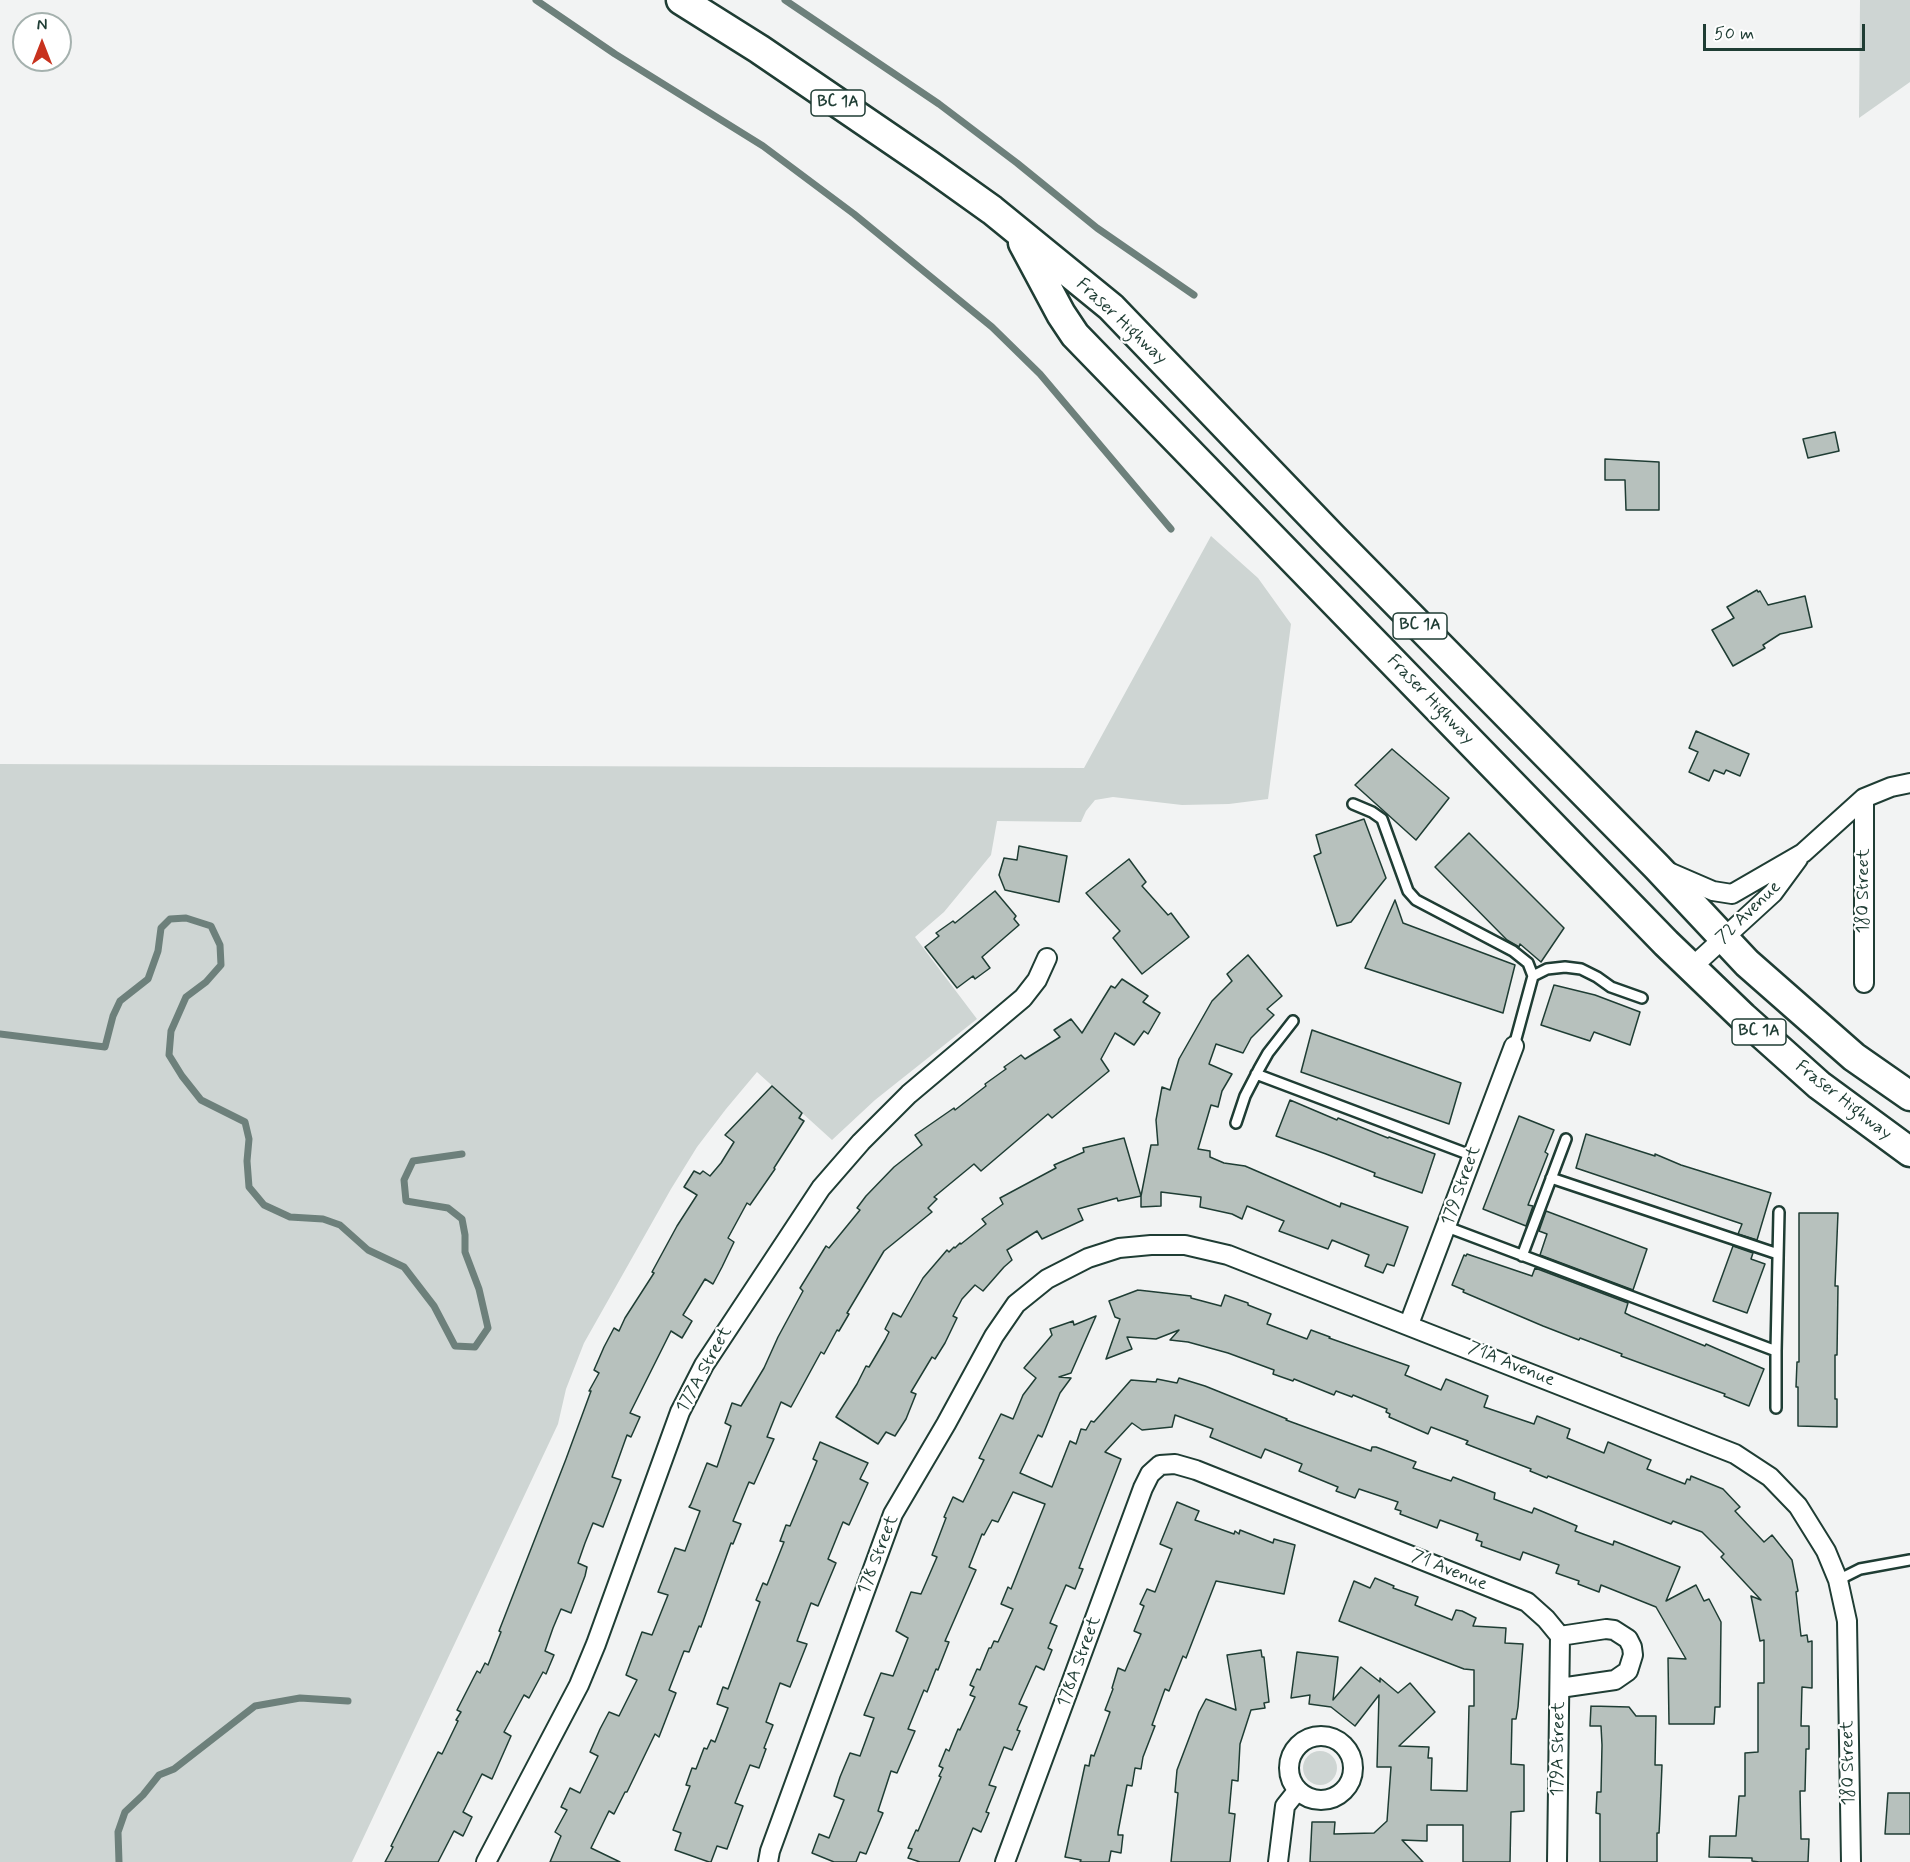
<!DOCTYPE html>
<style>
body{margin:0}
#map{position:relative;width:1910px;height:1862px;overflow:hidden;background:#f2f3f3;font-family:Mynerve,sans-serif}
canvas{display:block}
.north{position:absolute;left:12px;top:12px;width:60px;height:60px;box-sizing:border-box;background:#fff;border:2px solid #a5b1ae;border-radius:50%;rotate:0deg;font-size:16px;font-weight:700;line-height:24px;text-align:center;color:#1f3d34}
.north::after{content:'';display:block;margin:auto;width:21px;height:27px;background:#c8321e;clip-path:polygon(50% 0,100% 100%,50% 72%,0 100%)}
.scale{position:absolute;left:1703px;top:24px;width:162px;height:27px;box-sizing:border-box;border:3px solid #1f3d34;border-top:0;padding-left:8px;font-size:18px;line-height:21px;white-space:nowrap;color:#1f3d34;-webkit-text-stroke:4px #fff;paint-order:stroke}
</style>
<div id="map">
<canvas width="1910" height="1862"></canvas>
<div class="north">N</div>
<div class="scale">50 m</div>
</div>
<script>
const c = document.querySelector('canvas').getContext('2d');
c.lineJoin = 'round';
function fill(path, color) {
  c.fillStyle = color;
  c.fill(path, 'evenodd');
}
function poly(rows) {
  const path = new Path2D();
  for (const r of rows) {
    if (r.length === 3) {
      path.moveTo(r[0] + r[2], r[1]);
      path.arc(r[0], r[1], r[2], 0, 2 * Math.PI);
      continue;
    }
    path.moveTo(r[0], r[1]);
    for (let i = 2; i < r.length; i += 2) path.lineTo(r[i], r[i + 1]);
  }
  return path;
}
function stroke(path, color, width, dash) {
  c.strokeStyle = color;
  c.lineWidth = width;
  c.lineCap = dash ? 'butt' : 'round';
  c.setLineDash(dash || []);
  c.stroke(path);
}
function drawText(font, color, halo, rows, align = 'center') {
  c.font = font + ' Mynerve,sans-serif';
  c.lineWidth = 4.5;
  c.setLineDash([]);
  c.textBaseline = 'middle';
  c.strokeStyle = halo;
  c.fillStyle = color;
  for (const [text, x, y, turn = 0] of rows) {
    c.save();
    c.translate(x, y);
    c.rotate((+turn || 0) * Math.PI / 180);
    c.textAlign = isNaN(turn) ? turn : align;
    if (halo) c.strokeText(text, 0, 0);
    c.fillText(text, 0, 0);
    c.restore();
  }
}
fill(poly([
 [1860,0,1910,0,1910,82,1859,118],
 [1211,536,1258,578,1291,624,1268,799,1229,804,1182,805,1113,797,1095,800,1086,811,1081,822,997,821,991,855,944,912,915,937,977,1019,875,1100,832,1140,757,1072,726,1109,697,1147,671,1189,584,1343,566,1389,558,1424,352,1862,0,1862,0,764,1084,768],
 [1320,1768,17]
]), '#ced5d3');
stroke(poly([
 [536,0,615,54,763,146,854,214,992,327,1040,374,1171,529],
 [785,0,939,104,1017,163,1097,228,1194,295],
 [0,1034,105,1047,113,1016,120,1001,148,979,158,951,161,928,170,919,186,918,211,926,220,945,221,965,206,982,186,997,171,1031,169,1055,182,1076,201,1100,245,1122,249,1139,247,1161,249,1187,264,1205,290,1217,323,1219,340,1225,368,1250,404,1267,434,1306,455,1346,475,1347,488,1328,479,1289,465,1252,465,1235,462,1219,448,1208,406,1201,404,1180,413,1161,462,1154],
 [119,1862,118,1832,125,1812,143,1795,159,1775,174,1769,255,1706,300,1698,348,1701]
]), '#6d807b', 7);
const building = poly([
 [1835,432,1839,451,1808,458,1803,439,1835,432],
 [1605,459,1659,462,1659,510,1626,510,1625,480,1605,480,1605,459],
 [1757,590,1758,592,1760,591,1768,605,1805,596,1812,627,1780,634,1763,645,1765,648,1733,666,1712,630,1734,618,1727,607,1757,590],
 [1696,731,1749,754,1740,776,1726,770,1724,774,1714,770,1709,781,1689,772,1698,752,1689,748,1696,731],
 [1392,749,1449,798,1416,840,1355,785,1392,749],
 [1364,819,1386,878,1351,922,1337,926,1314,856,1321,853,1316,835,1364,819],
 [1469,833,1564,928,1541,962,1520,944,1519,947,1507,940,1435,867,1469,833],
 [1019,846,1067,856,1059,902,1005,890,999,875,1004,858,1017,860,1019,846],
 [1129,859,1146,882,1142,886,1168,915,1171,913,1189,937,1142,974,1113,938,1120,931,1086,893,1129,859],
 [995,891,1016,916,1014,919,1019,925,982,957,990,968,975,979,973,976,957,988,925,947,939,936,936,933,953,921,955,923,995,891],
 [1395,900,1403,923,1515,965,1503,1013,1365,968,1395,900],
 [1248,955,1282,996,1267,1009,1274,1015,1251,1038,1243,1053,1216,1044,1209,1064,1232,1074,1222,1091,1218,1107,1211,1105,1198,1149,1210,1151,1210,1157,1224,1163,1245,1166,1340,1207,1341,1203,1408,1227,1394,1266,1387,1264,1383,1273,1365,1266,1369,1255,1332,1240,1328,1249,1279,1231,1284,1221,1247,1206,1242,1219,1232,1214,1200,1207,1201,1197,1161,1192,1161,1206,1141,1207,1141,1196,1151,1145,1158,1145,1156,1120,1162,1087,1170,1090,1179,1059,1212,1001,1232,981,1227,974,1248,955],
 [1122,979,1148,996,1143,1002,1160,1013,1148,1034,1144,1031,1134,1045,1115,1033,1101,1059,1109,1071,1052,1118,1048,1114,981,1171,974,1164,934,1197,937,1199,928,1208,932,1212,884,1251,847,1313,849,1314,839,1331,837,1330,824,1354,821,1352,791,1407,781,1402,767,1437,774,1439,754,1484,749,1482,733,1521,741,1524,733,1544,731,1543,701,1627,699,1626,689,1652,684,1651,669,1690,676,1693,659,1737,655,1734,627,1792,625,1792,614,1814,609,1811,591,1848,620,1862,550,1862,561,1836,555,1832,567,1810,561,1807,570,1788,580,1793,598,1756,590,1752,600,1729,609,1712,619,1716,637,1680,626,1675,642,1632,652,1635,668,1595,658,1592,675,1548,685,1551,700,1511,689,1507,691,1504,707,1463,717,1467,731,1426,725,1423,732,1403,741,1406,764,1368,778,1337,803,1291,800,1288,826,1246,829,1248,860,1210,857,1208,866,1196,894,1167,922,1145,915,1135,954,1108,955,1110,986,1086,985,1084,1006,1069,1004,1067,1021,1055,1025,1059,1060,1037,1054,1030,1071,1019,1082,1033,1111,986,1115,988,1122,979],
 [1554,985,1595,995,1640,1012,1630,1045,1594,1032,1590,1041,1541,1025,1554,985],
 [1312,1030,1461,1083,1449,1124,1301,1072,1312,1030],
 [772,1086,802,1113,799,1118,804,1121,774,1168,775,1169,750,1205,747,1203,728,1238,734,1242,722,1267,713,1284,705,1279,683,1315,692,1321,682,1338,671,1331,630,1413,640,1417,631,1437,627,1435,612,1477,621,1480,603,1527,593,1523,585,1543,578,1563,587,1567,585,1576,571,1613,561,1609,553,1628,545,1651,554,1655,546,1674,543,1672,529,1698,524,1695,504,1732,511,1736,492,1779,482,1774,463,1812,472,1817,463,1836,454,1831,438,1862,385,1862,393,1847,391,1846,438,1752,442,1754,458,1721,456,1720,461,1712,457,1710,477,1671,480,1673,485,1663,488,1665,501,1632,499,1631,566,1459,591,1391,589,1391,599,1373,594,1370,604,1347,614,1328,619,1331,625,1318,654,1273,652,1272,677,1226,697,1195,684,1187,694,1171,700,1174,703,1171,710,1176,721,1163,734,1142,725,1135,772,1086],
 [1290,1100,1337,1120,1338,1118,1388,1138,1389,1137,1435,1154,1422,1193,1374,1176,1375,1173,1326,1154,1276,1136,1290,1100],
 [1519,1116,1554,1130,1545,1152,1548,1154,1528,1205,1533,1206,1526,1226,1483,1209,1519,1116],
 [1586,1134,1655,1156,1655,1154,1681,1165,1771,1193,1757,1240,1738,1234,1742,1224,1576,1168,1586,1134],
 [1124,1138,1141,1196,1118,1201,1117,1198,1078,1209,1083,1220,1042,1239,1037,1231,1007,1250,1012,1260,1004,1267,983,1291,975,1285,962,1299,953,1316,957,1318,945,1343,935,1359,932,1357,911,1392,916,1394,906,1419,895,1436,886,1432,878,1444,836,1417,857,1384,866,1366,869,1367,885,1340,889,1332,885,1329,893,1313,901,1317,923,1278,947,1250,949,1252,954,1247,955,1248,960,1243,961,1244,986,1224,982,1219,1003,1204,1000,1198,1056,1168,1054,1165,1084,1152,1083,1148,1124,1138],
 [1546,1211,1647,1249,1633,1290,1540,1255,1547,1234,1539,1231,1546,1211],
 [1799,1213,1838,1213,1835,1286,1838,1286,1837,1355,1835,1355,1835,1399,1837,1399,1837,1427,1798,1426,1798,1387,1796,1387,1797,1362,1799,1362,1799,1213],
 [1733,1246,1753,1253,1751,1259,1765,1264,1747,1313,1713,1301,1733,1246],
 [1467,1254,1532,1276,1535,1268,1628,1303,1625,1313,1631,1316,1705,1346,1706,1344,1715,1348,1764,1369,1749,1406,1724,1396,1725,1394,1621,1356,1622,1354,1580,1338,1579,1340,1543,1326,1463,1292,1464,1290,1452,1285,1464,1255,1466,1256,1467,1254],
 [1138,1290,1191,1296,1191,1298,1221,1306,1225,1295,1248,1303,1248,1305,1271,1314,1267,1324,1307,1339,1311,1330,1330,1337,1329,1338,1409,1366,1405,1375,1441,1390,1446,1379,1488,1396,1484,1407,1534,1424,1537,1416,1570,1429,1567,1438,1604,1453,1608,1442,1651,1460,1647,1469,1685,1484,1687,1479,1690,1480,1691,1476,1723,1489,1740,1507,1735,1511,1764,1542,1772,1535,1792,1560,1798,1591,1796,1592,1801,1636,1807,1635,1808,1642,1812,1641,1812,1688,1802,1687,1801,1726,1809,1726,1809,1749,1806,1749,1805,1791,1800,1791,1801,1839,1809,1839,1808,1862,1759,1862,1752,1861,1752,1858,1709,1857,1710,1836,1736,1836,1739,1796,1745,1796,1745,1753,1758,1752,1758,1683,1764,1683,1764,1640,1760,1641,1751,1596,1761,1600,1721,1557,1724,1554,1702,1532,1673,1521,1671,1524,1548,1476,1547,1478,1530,1471,1531,1469,1466,1444,1468,1441,1431,1427,1428,1434,1389,1417,1390,1414,1386,1412,1387,1409,1353,1395,1352,1397,1336,1391,1334,1395,1294,1379,1293,1381,1273,1374,1274,1370,1228,1353,1188,1342,1170,1340,1179,1330,1156,1339,1127,1337,1132,1349,1106,1359,1120,1319,1115,1317,1109,1301,1138,1290],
 [1096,1316,1071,1373,1059,1377,1071,1378,1060,1393,1042,1437,1038,1435,1020,1473,1052,1487,1070,1441,1076,1444,1081,1429,1086,1430,1091,1421,1094,1422,1131,1380,1156,1382,1157,1379,1177,1383,1179,1378,1205,1386,1287,1419,1286,1420,1371,1451,1372,1447,1376,1447,1416,1462,1413,1468,1451,1481,1453,1477,1495,1493,1494,1499,1532,1513,1534,1508,1577,1526,1575,1531,1613,1545,1614,1541,1680,1567,1666,1601,1696,1585,1704,1601,1709,1599,1721,1622,1720,1707,1715,1707,1714,1724,1669,1724,1668,1658,1686,1659,1656,1607,1601,1585,1599,1592,1578,1584,1579,1581,1556,1573,1559,1565,1523,1552,1520,1560,1481,1546,1482,1542,1476,1540,1478,1534,1440,1520,1437,1528,1400,1514,1401,1511,1395,1509,1398,1502,1359,1489,1355,1498,1336,1491,1338,1487,1299,1471,1302,1464,1265,1449,1261,1458,1210,1437,1213,1429,1175,1415,1172,1427,1142,1430,1132,1423,1105,1452,1121,1459,1079,1568,1083,1569,1075,1589,1066,1585,1050,1623,1057,1626,1048,1648,1052,1650,1044,1670,1036,1666,1019,1704,1027,1707,1017,1730,1020,1731,1012,1750,1004,1747,989,1785,996,1787,986,1812,989,1813,981,1832,973,1828,959,1862,920,1862,908,1858,912,1849,908,1848,916,1830,918,1831,941,1777,939,1776,943,1768,939,1766,946,1749,949,1751,958,1729,960,1730,975,1697,970,1695,974,1687,970,1685,977,1669,980,1670,989,1648,991,1648,994,1641,998,1642,1013,1609,1001,1604,1008,1587,1011,1589,1045,1504,1013,1492,998,1522,992,1520,984,1535,982,1534,969,1567,976,1570,945,1641,949,1642,938,1670,936,1669,927,1692,924,1690,908,1729,915,1731,897,1773,891,1771,878,1811,883,1813,866,1854,860,1852,856,1862,834,1862,812,1853,819,1834,829,1838,844,1800,834,1796,840,1777,850,1753,860,1756,874,1718,864,1715,881,1673,893,1676,908,1638,896,1631,911,1592,921,1594,937,1557,932,1555,946,1518,944,1517,953,1497,963,1502,984,1460,979,1458,1001,1414,1013,1419,1023,1395,1036,1378,1024,1368,1052,1335,1050,1329,1073,1321,1074,1325,1096,1316],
 [820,1442,868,1463,860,1479,868,1483,849,1525,843,1522,828,1559,836,1563,818,1606,811,1603,797,1641,807,1644,790,1687,780,1683,766,1722,773,1725,764,1748,766,1749,759,1768,750,1765,735,1803,743,1806,727,1849,717,1846,711,1862,709,1862,675,1850,681,1833,673,1830,690,1786,686,1785,692,1768,696,1769,704,1748,707,1749,711,1740,715,1742,728,1708,717,1704,723,1687,728,1689,760,1602,756,1600,763,1583,767,1585,784,1542,780,1541,786,1525,790,1526,813,1471,817,1461,813,1459,820,1442],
 [1177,1502,1199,1511,1195,1520,1234,1534,1235,1531,1239,1534,1240,1530,1273,1543,1274,1539,1295,1545,1284,1594,1216,1581,1186,1658,1183,1656,1169,1691,1165,1689,1152,1725,1155,1726,1143,1757,1141,1769,1135,1768,1132,1786,1127,1785,1118,1832,1118,1835,1123,1835,1121,1853,1111,1851,1109,1862,1080,1862,1081,1860,1065,1857,1085,1765,1089,1766,1091,1755,1094,1756,1110,1712,1105,1710,1113,1689,1112,1688,1118,1668,1125,1671,1141,1634,1134,1631,1144,1606,1140,1604,1147,1589,1155,1592,1172,1549,1160,1544,1177,1502],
 [1375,1578,1394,1586,1393,1588,1418,1597,1415,1605,1452,1620,1456,1610,1462,1611,1476,1618,1473,1626,1506,1628,1505,1643,1523,1644,1518,1707,1516,1719,1512,1719,1511,1764,1524,1765,1524,1811,1511,1812,1510,1862,1463,1862,1463,1825,1427,1825,1427,1841,1402,1840,1423,1862,1310,1862,1312,1822,1335,1822,1334,1834,1374,1833,1387,1821,1391,1767,1377,1767,1379,1695,1355,1726,1331,1707,1309,1704,1310,1695,1291,1698,1297,1652,1338,1657,1333,1700,1361,1667,1380,1682,1380,1678,1398,1693,1410,1683,1435,1712,1399,1746,1429,1747,1428,1758,1432,1758,1431,1790,1467,1791,1469,1706,1474,1706,1474,1670,1464,1669,1339,1621,1354,1581,1370,1588,1375,1578],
 [1261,1650,1262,1657,1264,1657,1269,1702,1264,1703,1265,1708,1251,1710,1240,1744,1238,1781,1232,1780,1229,1813,1235,1814,1230,1862,1171,1862,1178,1793,1175,1792,1177,1770,1199,1712,1206,1699,1236,1710,1227,1655,1261,1650],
 [1591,1706,1629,1707,1636,1716,1656,1716,1655,1765,1662,1765,1660,1814,1659,1833,1657,1833,1657,1862,1600,1862,1600,1814,1596,1813,1597,1792,1601,1792,1602,1745,1601,1726,1590,1726,1591,1706],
 [1888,1793,1910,1793,1910,1834,1885,1834,1888,1793]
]);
fill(building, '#b7c1bd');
stroke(building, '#1f3d34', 1.5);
const lane = poly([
 [1353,804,1372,812,1382,819,1408,891,1416,900,1513,951,1528,963,1533,976,1514,1046],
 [1533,976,1547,969,1565,967,1581,969,1597,977,1611,987,1642,998],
 [1256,1074,1473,1156],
 [1236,1123,1245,1096,1259,1069,1268,1053,1293,1021],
 [1551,1178,1778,1254],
 [1447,1227,1776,1351,1779,1212],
 [1522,1256,1566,1139],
 [1776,1351,1776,1408],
 [1838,1580,1860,1569,1910,1560]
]);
const street = poly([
 [1864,798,1864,983],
 [1669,872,1713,891,1732,894,1803,853,1864,798,1891,787,1910,783],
 [1691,968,1773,893,1798,859],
 [1409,1324,1514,1046],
 [1560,1688,1615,1680,1628,1671,1633,1655,1632,1647,1628,1639,1614,1630,1606,1629,1560,1636],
 [1321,1768,32],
 [486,1862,579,1685,596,1644,680,1412,704,1365,821,1188,861,1142,909,1094,1023,998,1037,980,1047,958],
 [768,1862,770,1851,893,1514,946,1424,994,1336,1016,1304,1047,1279,1088,1258,1119,1248,1151,1245,1185,1245,1228,1255,1735,1454,1770,1477,1798,1506,1826,1551,1838,1580,1847,1621,1851,1862],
 [1005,1862,1143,1488,1150,1474,1160,1465,1175,1464,1196,1470,1527,1602,1546,1619,1560,1636],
 [1278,1862,1285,1806,1297,1791],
 [1557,1862,1560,1636]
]);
const primary = poly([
 [681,0,759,49,929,165,992,210,1111,307,1332,537,1657,867,1747,963,1854,1057,1910,1096],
 [1023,243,1061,314,1075,335,1666,943,1743,1017,1819,1085,1910,1152]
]);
stroke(lane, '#1f3d34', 14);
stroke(street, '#1f3d34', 22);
stroke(primary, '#1f3d34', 33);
stroke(lane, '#fff', 9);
stroke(street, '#fff', 18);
stroke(primary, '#fff', 28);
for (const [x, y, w] of [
 [838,103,54],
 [1420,626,54],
 [1759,1032,54]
]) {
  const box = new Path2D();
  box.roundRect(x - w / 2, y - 13, w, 26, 4.5);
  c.fillStyle = '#fff';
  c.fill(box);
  stroke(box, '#1f3d34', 1.5);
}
drawText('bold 16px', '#1f3d34', null, [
 ["BC 1A",838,103],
 ["BC 1A",1420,626],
 ["BC 1A",1759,1032]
]);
drawText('18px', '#1f3d34', '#fff', [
 ["Fraser Highway",1121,322,43],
 ["Fraser Highway",1430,700,46],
 ["180 Street",1864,891,-90],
 ["72 Avenue",1749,913,-44],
 ["Fraser Highway",1843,1101,38],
 ["179 Street",1462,1186,-70],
 ["71A Avenue",1511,1365,22],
 ["177A Street",705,1370,-61],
 ["178 Street",879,1555,-69],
 ["71 Avenue",1449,1571,22],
 ["178A Street",1080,1662,-70],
 ["179A Street",1559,1749,-89],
 ["180 Street",1849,1763,-91]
]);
</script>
